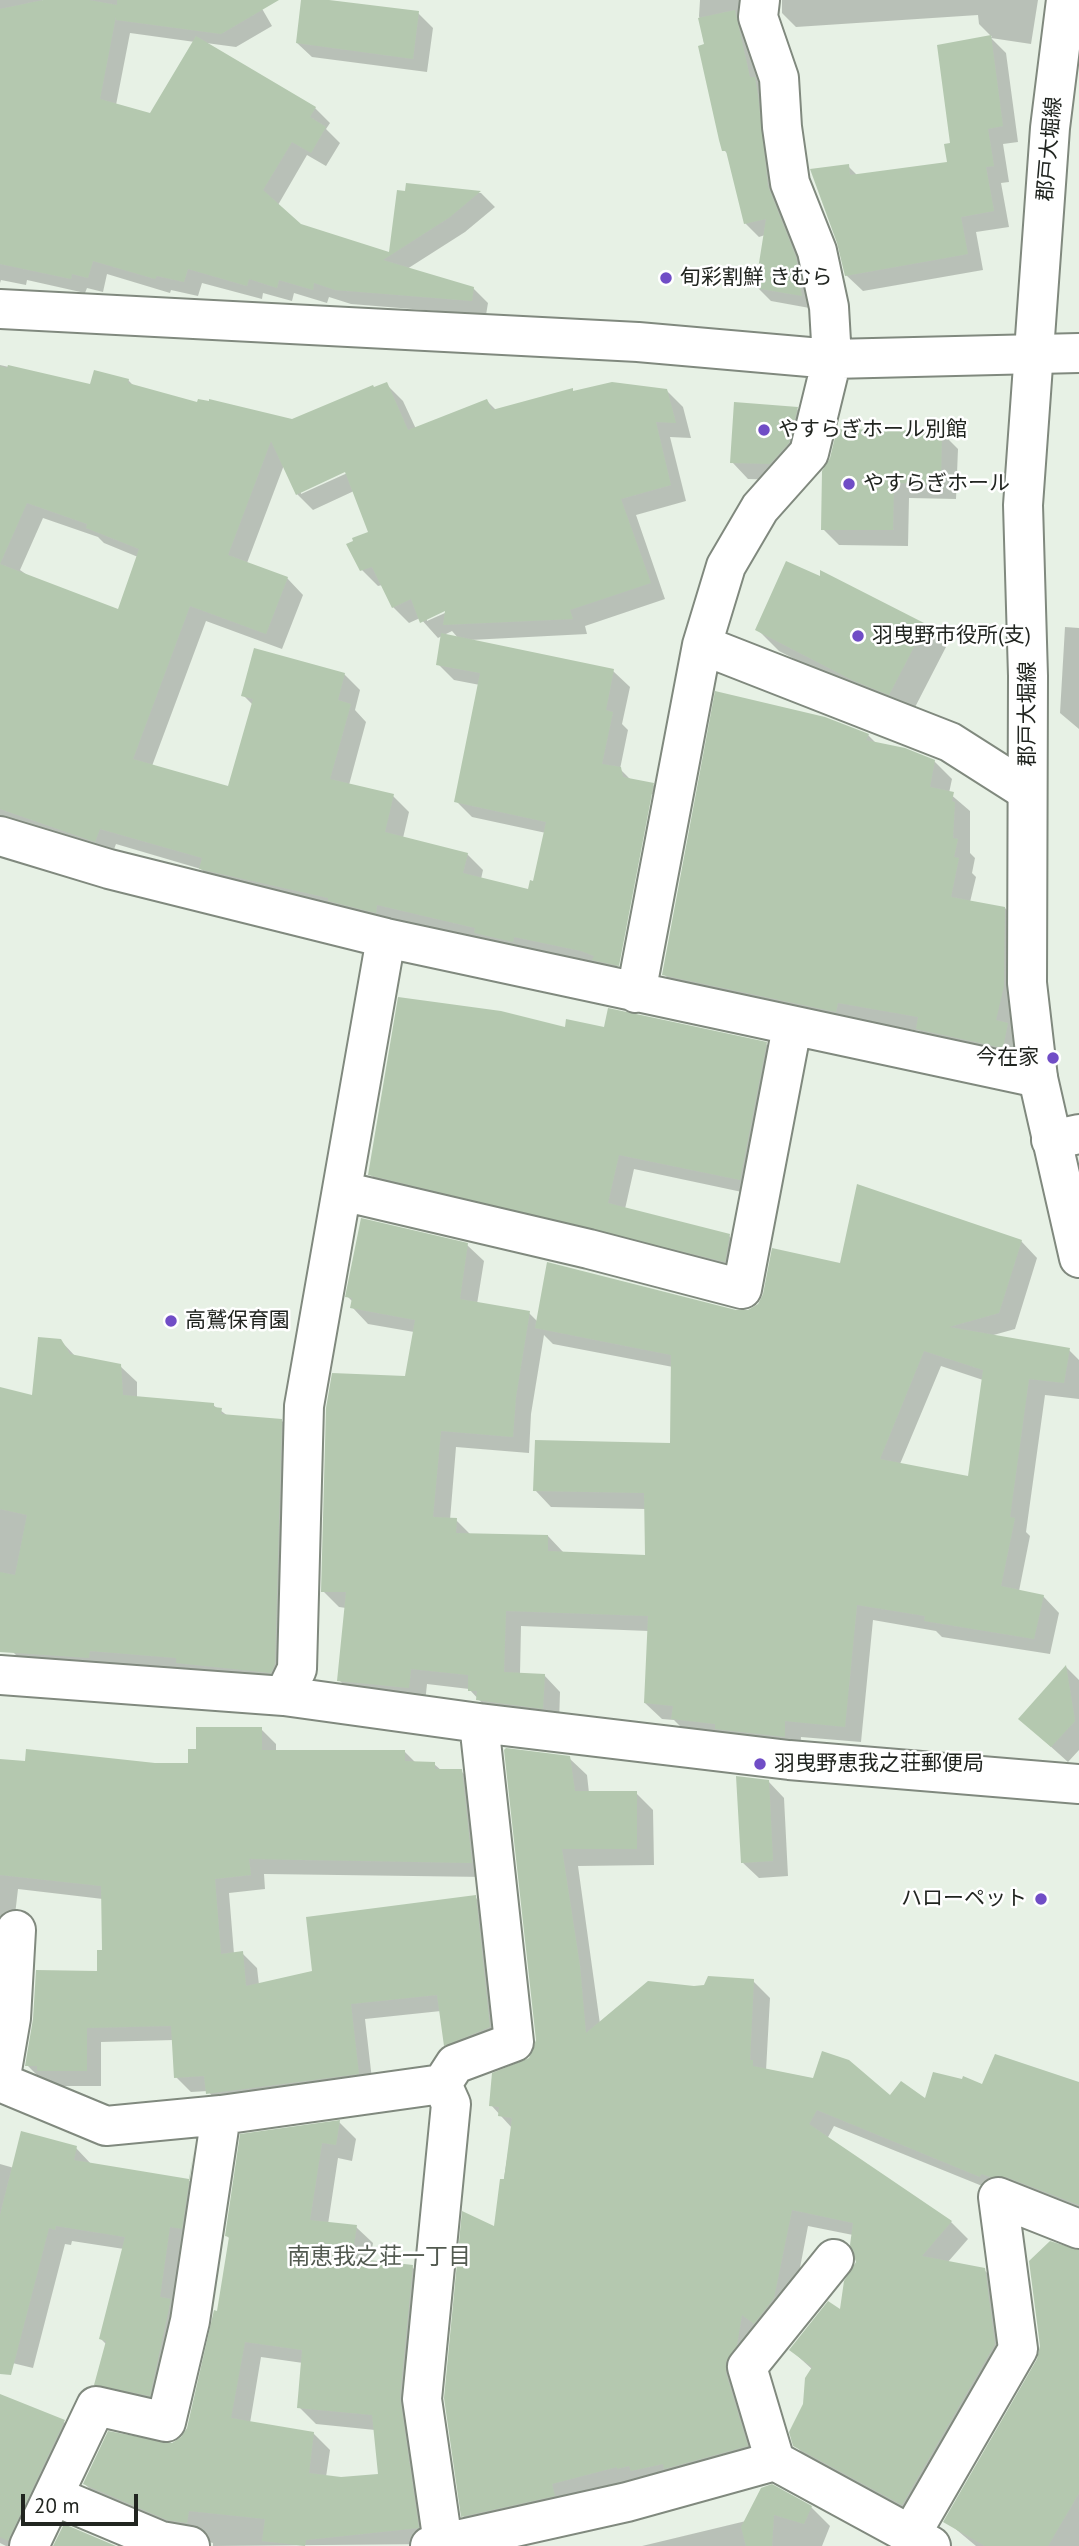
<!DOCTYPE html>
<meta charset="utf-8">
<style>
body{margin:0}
#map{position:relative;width:1079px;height:2546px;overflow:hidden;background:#e7f1e5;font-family:"PT Sans",sans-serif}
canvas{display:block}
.scale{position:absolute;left:21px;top:2494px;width:117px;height:32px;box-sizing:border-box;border:4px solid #212520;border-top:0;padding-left:9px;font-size:21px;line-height:24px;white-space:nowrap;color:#212520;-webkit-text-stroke:5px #fff;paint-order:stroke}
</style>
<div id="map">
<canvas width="1079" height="2546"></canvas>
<div class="scale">20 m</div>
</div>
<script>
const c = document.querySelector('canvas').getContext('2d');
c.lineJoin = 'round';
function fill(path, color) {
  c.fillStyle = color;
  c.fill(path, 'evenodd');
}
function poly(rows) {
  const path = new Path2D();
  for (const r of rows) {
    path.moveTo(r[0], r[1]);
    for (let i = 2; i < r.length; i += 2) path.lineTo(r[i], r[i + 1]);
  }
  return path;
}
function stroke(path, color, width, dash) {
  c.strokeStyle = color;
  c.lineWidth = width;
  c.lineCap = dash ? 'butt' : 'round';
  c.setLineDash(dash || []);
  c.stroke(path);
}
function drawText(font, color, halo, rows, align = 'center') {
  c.font = font + ' "PT Sans","Noto Sans JP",sans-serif';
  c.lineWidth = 5;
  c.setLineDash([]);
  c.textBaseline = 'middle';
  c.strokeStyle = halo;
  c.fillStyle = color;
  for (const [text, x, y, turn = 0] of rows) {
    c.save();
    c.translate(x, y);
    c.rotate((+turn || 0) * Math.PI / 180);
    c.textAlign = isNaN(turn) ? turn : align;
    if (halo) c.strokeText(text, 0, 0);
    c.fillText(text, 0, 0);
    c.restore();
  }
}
fill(poly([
 [0,0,42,0,54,30,60,0,257,0,272,26,236,47,206,43,315,108,330,123,326,129,340,143,326,166,307,155,278,205,301,225,391,254,408,185,481,193,495,207,465,232,407,269,473,288,488,303,486,315,351,304,329,297,327,303,294,293,292,301,263,293,262,299,202,283,198,296,171,290,170,293,107,274,103,292,87,288,85,293,27,280,26,285,1,280,0,283],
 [130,33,195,42,151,115,116,105],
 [303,0,418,13,433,28,427,72,312,57,297,43],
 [700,0,757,0,815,309,771,301,757,287,765,235,759,237,745,223,729,155,724,150,699,16],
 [782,0,1038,0,1031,44,991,38,1006,53,1018,142,1003,144,1009,182,1001,183,1009,227,976,232,983,270,863,291,846,275,848,166,858,176,949,163,952,145,939,46,992,37,979,24,978,15,796,27,782,13],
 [0,365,92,386,128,380,134,386,198,404,292,420,387,385,403,401,416,429,487,401,496,410,574,393,666,390,683,407,691,438,670,437,686,501,636,515,665,599,585,626,587,634,470,640,613,671,630,687,622,724,628,730,620,769,632,781,653,785,669,801,635,981,217,884,201,869,116,844,111,857,0,818],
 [284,465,297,494,313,510,354,491,371,533,362,570,378,586,382,585,393,607,409,623,420,618,438,638,452,631,459,639,438,664,454,680,480,685,456,801,472,817,546,833,535,883,529,891,481,879,483,870,467,854,403,838,409,812,393,796,349,785,366,722,355,710,360,690,344,674,243,695,253,705,229,788,152,766,206,621,282,649,303,595,287,578,247,563],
 [352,467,354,470,301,494,301,490],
 [43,518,98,537,104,543,138,557,119,612,33,579,20,570],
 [452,606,454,609,427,621,427,618],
 [650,794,653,794,619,975,616,974],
 [797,409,813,425,786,480,748,479,732,462],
 [942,433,958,449,956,499,909,498,908,546,839,545,823,529],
 [925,626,946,647,911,715,876,701,779,651,757,629],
 [1065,627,1079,628,1079,729,1060,713],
 [868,735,877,744,934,761,952,779,949,793,970,811,970,853,975,858,972,873,976,877,970,902,1005,908,1022,926,1020,1064,935,1046,920,1031,681,992,664,974],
 [567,1029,766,1044,782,1059,756,1195,634,1169,625,1209,729,1236,745,1252,740,1276,386,1190,370,1174],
 [1021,1241,1037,1258,1015,1329,990,1336,1069,1350,1079,1360,1079,1399,1045,1395,1026,1532,1030,1536,1019,1591,1043,1596,1059,1613,1050,1654,942,1637,936,1631,873,1620,861,1742,801,1737,800,1752,689,1735,674,1720,662,1719,645,1703,649,1631,521,1626,520,1674,544,1675,560,1692,559,1724,494,1716,469,1689,427,1684,425,1703,355,1696,339,1680,346,1608,339,1607,323,1591,407,1378,414,1332,368,1324,352,1307,353,1302,347,1296,467,1245,484,1261,477,1304,529,1313,538,1322,748,1312,842,1265],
 [544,1335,553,1344,673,1367,671,1444,535,1490,551,1507,646,1509,647,1556,564,1553,548,1536,471,1535,456,1520,450,1520,456,1447,529,1453,531,1414],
 [941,1366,983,1380,970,1478,900,1464],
 [60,1340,76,1357,120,1366,137,1382,137,1398,213,1405,228,1416,281,1420,297,1436,291,1680,71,1670,17,1656,7,1646,0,1644,0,1389,34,1397],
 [1066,1667,1079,1680,1079,1750,1068,1762,1020,1719],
 [261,1729,276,1744,276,1752,405,1752,416,1763,434,1764,442,1771,461,1771,476,1786,486,1877,264,1874,265,1889,229,1893,234,1954,242,1953,257,1968,259,1985,314,1973,475,1897,490,1912,505,2042,461,2060,446,2045,441,2011,365,2019,373,2088,223,2109,208,2091,191,2092,176,2077,174,2040,101,2042,101,2086,53,2086,48,2080,42,2080,27,2065,99,1973,104,1952,103,1899,18,1889,0,2044,0,1761,190,1765],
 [569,1758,587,1775,589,1793,636,1793,653,1810,654,1865,578,1866,600,2024,694,1988,753,1981,770,1998,766,2071,891,2097,926,2101,983,2086,1079,2084,1079,2214,997,2192,834,2126,827,2139,951,2222,968,2239,947,2263,984,2270,1002,2287,1012,2362,920,2521,812,2463,795,2445,813,2370,791,2350,841,2311,858,2262,853,2235,808,2226,791,2315,759,2330,763,2463,480,2533,463,2516,496,2228,512,2128,491,2105,531,2059,538,2040],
 [768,1781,784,1798,788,1876,759,1878,742,1862],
 [339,2122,356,2139,352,2161,338,2158,328,2224,356,2227,373,2243,370,2262,412,2267,429,2284,434,2544,213,2546,213,2543,185,2536,101,2501,85,2484,183,2439,189,2428,218,2313,231,2240,227,2236],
 [261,2357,303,2363,299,2407,316,2424,375,2430,380,2476,341,2479,326,2477,330,2450,313,2433,250,2423],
 [76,2148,92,2165,190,2181,195,2154,209,2168,166,2411,112,2400,96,2384,106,2344,101,2339,124,2249,72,2241,71,2245,65,2244,33,2368,0,2360,0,2164,14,2168],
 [1079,2252,1079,2546,976,2546,946,2521,1039,2360],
 [0,2398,64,2422,80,2438,30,2546,6,2546,0,2543],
 [762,2489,811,2507,830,2526,822,2546,642,2546,746,2521]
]), '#0003');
fill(poly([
 [43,0,89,0,117,5,117,0,279,0,221,34,116,20,116,16,100,99,150,113,196,36,316,107,310,117,326,127,311,153,292,142,263,190,301,224,389,252,397,190,405,191,406,183,481,191,450,217,383,260,474,287,472,301,335,290,314,283,313,290,279,280,277,288,249,279,247,286,188,269,184,282,157,276,155,279,93,261,88,278,72,274,71,279,0,264,0,9],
 [301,0,329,0,419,11,413,59,296,43],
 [735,10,750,77,755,77,758,95,768,186,796,257,802,296,755,288,766,219,744,224,726,151,722,151,719,140,698,46,704,44,698,18],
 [991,35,1003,126,988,129,994,166,986,167,994,211,961,217,968,254,845,276,837,243,810,169,849,164,850,175,947,162,944,144,950,143,937,45],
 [8,365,90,384,94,370,129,379,128,383,197,402,198,399,209,401,209,399,292,419,373,385,374,387,387,382,408,430,487,399,492,410,573,388,573,391,612,382,667,389,676,423,656,422,671,485,621,499,651,583,570,610,573,619,443,625,445,611,420,623,411,599,392,608,372,567,360,571,346,544,353,541,352,538,368,532,345,472,296,495,271,441,228,555,288,577,266,634,190,606,133,759,228,786,253,699,241,696,254,648,345,673,338,700,351,704,330,779,394,794,385,832,468,853,463,873,528,889,530,880,533,881,546,822,454,802,480,673,436,665,441,633,614,669,606,710,613,712,602,764,621,767,623,777,654,783,619,966,592,960,594,956,581,951,514,937,513,942,474,933,475,928,377,905,376,913,328,901,328,898,199,869,202,858,100,829,95,842,0,809,0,564,118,609,139,549,86,528,87,524,27,503,0,564,0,366,7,368],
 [734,402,798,407,789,443,770,464,730,463],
 [837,429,942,431,941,484,894,483,893,530,821,530,822,471,830,458],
 [786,561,820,576,820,570,926,624,889,695,852,680,755,630],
 [715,691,825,717,869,734,866,740,905,748,935,760,930,787,954,792,952,801,955,802,953,838,958,839,954,857,959,858,951,897,1005,907,1004,986,996,1020,1008,1023,1003,1048,916,1029,918,1017,838,1003,836,1012,662,975],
 [398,997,501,1011,565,1027,566,1019,604,1027,608,1008,767,1042,740,1180,619,1155,608,1203,730,1234,725,1262,368,1175],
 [857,1184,1022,1240,999,1313,949,1327,1070,1348,1064,1383,1029,1379,1010,1517,1015,1518,1001,1586,1044,1595,1034,1639,924,1621,925,1616,857,1605,845,1727,785,1721,785,1737,715,1729,715,1724,671,1719,673,1706,644,1703,648,1616,506,1611,504,1672,545,1674,543,1709,476,1700,477,1691,468,1691,468,1675,411,1669,409,1688,337,1681,346,1592,321,1592,326,1408,332,1373,405,1376,415,1320,350,1308,352,1298,345,1297,361,1218,468,1243,460,1299,530,1311,516,1397,513,1437,441,1431,433,1517,457,1518,456,1533,548,1535,548,1551,645,1555,644,1493,533,1491,535,1440,670,1443,671,1355,535,1328,547,1262,736,1310,748,1310,758,1304,763,1294,772,1248,840,1263],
 [924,1351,983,1370,968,1476,880,1459],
 [38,1337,61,1339,70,1354,121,1364,123,1395,214,1403,214,1407,222,1408,221,1414,282,1419,275,1664,271,1673,176,1663,176,1658,90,1651,89,1658,0,1652,0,1572,15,1575,27,1515,0,1509,0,1387,32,1395],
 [1066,1665,1075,1721,1051,1747,1018,1719],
 [196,1727,262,1727,262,1750,405,1750,405,1761,435,1762,435,1769,462,1769,472,1863,249,1859,251,1875,215,1879,221,1954,243,1951,246,1986,312,1971,306,1917,476,1895,490,2027,444,2046,437,1995,351,2004,359,2074,206,2094,204,2076,174,2078,171,2026,87,2028,87,2071,37,2071,37,2066,25,2066,33,2019,36,1970,97,1971,97,1950,102,1950,101,1886,0,1875,0,1759,25,1761,26,1749,155,1763,188,1763,188,1749,196,1749],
 [506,1748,570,1756,575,1791,637,1791,637,1849,562,1849,580,1966,586,2033,648,1981,694,1986,704,1985,708,1976,754,1979,750,2060,753,2060,753,2066,813,2078,822,2051,849,2060,890,2095,901,2081,925,2098,933,2072,962,2079,963,2076,982,2084,995,2054,1079,2082,1079,2205,1006,2177,990,2177,981,2174,980,2177,817,2110,809,2124,952,2221,922,2256,985,2268,995,2344,902,2505,793,2446,789,2432,803,2404,805,2378,812,2367,789,2350,828,2301,840,2309,844,2281,856,2262,850,2245,853,2223,792,2210,774,2298,754,2324,742,2315,737,2345,726,2362,726,2373,748,2446,664,2469,663,2464,631,2471,629,2466,617,2469,617,2467,552,2484,555,2496,461,2517,444,2398,462,2211,494,2226,500,2179,504,2179,512,2118,498,2116,499,2107,489,2106,492,2073,529,2058,536,2040,504,1750],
 [736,1776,769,1780,773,1861,741,1863],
 [340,2120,336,2145,322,2143,310,2220,357,2225,352,2258,413,2265,400,2397,419,2528,306,2540,305,2546,262,2541,265,2519,189,2511,187,2523,167,2520,83,2484,108,2431,172,2443,181,2437,187,2428,214,2310,217,2311,229,2237,225,2236,240,2134],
 [245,2342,302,2350,297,2408,372,2415,378,2474,341,2477,309,2473,314,2432,231,2418],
 [21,2131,77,2146,74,2160,189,2179,194,2150,182,2229,170,2227,160,2297,171,2299,150,2396,94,2385,106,2341,99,2339,125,2237,56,2226,55,2230,49,2228,11,2375,0,2374,0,2215],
 [1050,2241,1079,2250,1079,2493,1048,2546,985,2546,943,2522,1037,2359,1040,2346,1029,2261],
 [0,2394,65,2420,8,2541,0,2537],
 [772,2484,812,2506,804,2524,774,2515,772,2546,746,2546,741,2527,761,2488],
 [64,2524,116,2546,53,2546]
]), '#b4c8af');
const minor = poly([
 [0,309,638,342,832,359,1079,353],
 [702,645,950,742,1027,791],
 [0,836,109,869,386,938,1038,1078],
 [636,993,702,645,726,566,760,508,809,453,832,359,829,307,817,251,790,183,782,127,779,78,758,17,760,0],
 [1051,1140,1079,1134],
 [342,1191,589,1249,742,1289,792,1027],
 [0,1675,284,1696,479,1723,789,1760,1079,1784],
 [284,1696,297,1669,304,1406,386,938],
 [0,2082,106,2126,221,2115,442,2084],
 [0,2082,11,2018,16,1930],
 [442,2084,451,2104,422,2399,443,2543],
 [442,2084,455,2064,514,2042,479,1723],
 [775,2461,747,2367,834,2259],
 [54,2496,161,2541,190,2546],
 [911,2534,1018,2349,998,2197,1079,2229],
 [29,2546,96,2406,166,2422,190,2321,221,2115],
 [430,2546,627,2502,775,2461,931,2546]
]);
const major = poly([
 [1066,0,1050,128,1023,505,1028,676,1027,983,1038,1078,1079,1258]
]);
stroke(minor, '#80897e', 42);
stroke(major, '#80897e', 42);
stroke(minor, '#fff', 38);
stroke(major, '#fff', 38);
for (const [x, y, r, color] of [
 [666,278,7,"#704dc6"],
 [764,430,7,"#704dc6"],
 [849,484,7,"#704dc6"],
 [858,636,7,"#704dc6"],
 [1053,1058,7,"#704dc6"],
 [171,1321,7,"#704dc6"],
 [760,1764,7,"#704dc6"],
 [1041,1899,7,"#704dc6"]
]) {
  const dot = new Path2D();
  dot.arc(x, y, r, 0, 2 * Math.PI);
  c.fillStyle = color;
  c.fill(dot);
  stroke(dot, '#fff', 2.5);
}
drawText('21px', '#212520', '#fff', [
 ["郡戸大堀線",1050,149,-85],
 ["郡戸大堀線",1028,714,-90]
]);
drawText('21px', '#212520', '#fff', [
 ["旬彩割鮮 きむら",680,278],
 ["やすらぎホール別館",778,430],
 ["やすらぎホール",863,484],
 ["羽曳野市役所(支)",872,636],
 ["今在家",1039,1058,"right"],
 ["高鷲保育園",185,1321],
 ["羽曳野恵我之荘郵便局",774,1764],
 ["ハローペット",1027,1899,"right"]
], 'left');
drawText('23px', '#525a50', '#fff', [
 ["南恵我之荘一丁目",379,2257]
]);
</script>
